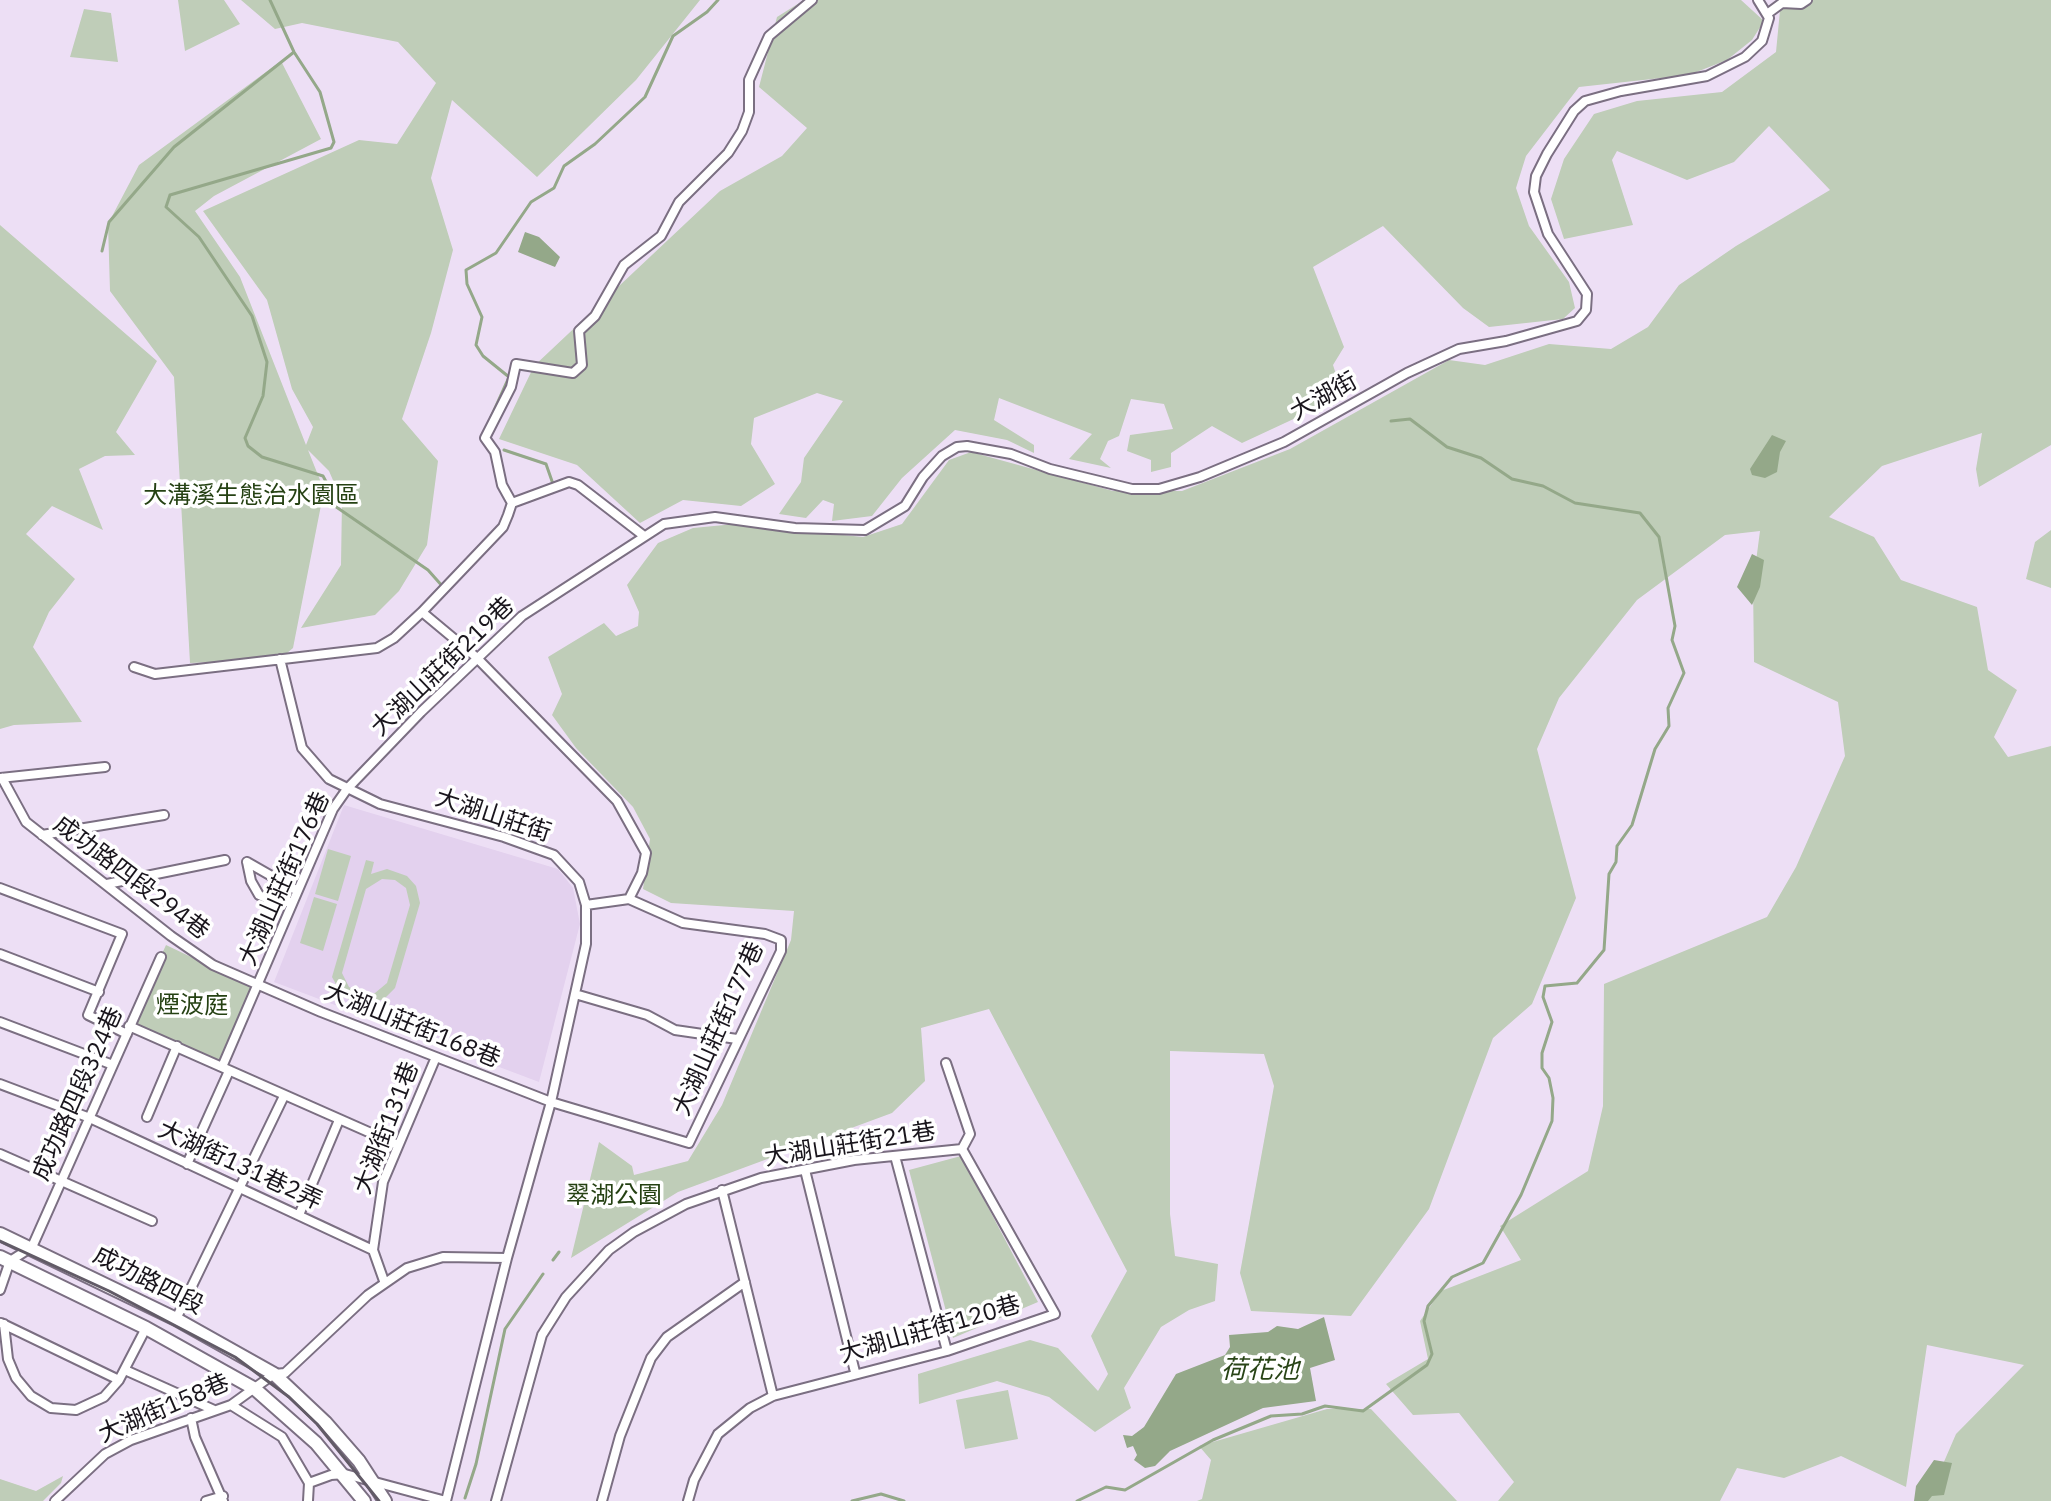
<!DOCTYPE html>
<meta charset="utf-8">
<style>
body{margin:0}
canvas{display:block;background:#eddff5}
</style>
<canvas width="2051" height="1501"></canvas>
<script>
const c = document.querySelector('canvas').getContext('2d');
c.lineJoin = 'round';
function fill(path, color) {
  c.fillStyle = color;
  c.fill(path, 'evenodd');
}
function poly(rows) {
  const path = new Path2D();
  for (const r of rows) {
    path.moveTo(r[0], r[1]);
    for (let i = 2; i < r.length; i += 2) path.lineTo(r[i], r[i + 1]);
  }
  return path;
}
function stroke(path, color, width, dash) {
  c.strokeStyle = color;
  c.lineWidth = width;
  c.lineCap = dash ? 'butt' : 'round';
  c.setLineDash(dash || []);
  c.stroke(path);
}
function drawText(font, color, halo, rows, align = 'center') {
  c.font = font + ' "IBM Plex Sans","Noto Sans TC",sans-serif';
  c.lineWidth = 7;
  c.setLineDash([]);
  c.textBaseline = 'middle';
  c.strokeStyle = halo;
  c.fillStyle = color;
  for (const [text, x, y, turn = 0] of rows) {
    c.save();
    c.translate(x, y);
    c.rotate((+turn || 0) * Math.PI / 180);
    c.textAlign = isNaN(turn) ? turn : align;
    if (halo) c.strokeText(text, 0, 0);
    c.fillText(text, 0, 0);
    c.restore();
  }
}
fill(poly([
 [344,805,558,869,573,888,580,924,539,1082,274,982]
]), '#e3d1ee');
fill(poly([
 [178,0,224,0,240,24,185,51],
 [241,0,700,0,636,80,537,177,452,100,431,178,453,250,431,333,402,419,438,461,427,545,399,591,375,615,301,628,341,565,342,501,329,471,308,450,324,490,293,648,280,659,190,663,174,377,110,291,108,224,139,165,281,61,321,139,214,196,195,211,240,277,306,445,313,427,292,389,267,300,203,211,359,140,397,144,436,83,398,42,302,23,275,29],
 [804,0,1741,0,1764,21,1752,40,1727,60,1689,75,1579,87,1526,156,1516,188,1529,226,1569,282,1575,308,1563,319,1489,327,1463,308,1383,226,1313,267,1344,347,1333,365,1343,396,1242,443,1212,426,1171,453,1171,467,1151,472,1151,460,1127,451,1130,435,1173,429,1164,404,1131,399,1119,436,1108,441,1100,459,1111,468,1069,459,1092,434,999,398,994,420,1034,445,1034,453,1007,440,955,430,902,478,872,516,832,521,834,504,823,500,806,518,779,514,801,482,804,458,843,401,817,393,754,418,751,444,775,484,741,506,683,500,640,523,577,465,499,439,534,366,720,191,782,156,807,128,759,87,777,17],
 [1781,0,2051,0,2051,445,1979,487,1976,469,1982,433,1882,466,1829,517,1874,537,1901,580,1977,607,1988,670,2017,690,1994,737,2008,757,2051,746,2051,1501,1927,1501,1956,1434,2024,1365,1927,1345,1906,1487,1841,1456,1784,1478,1737,1468,1720,1501,1498,1501,1514,1482,1459,1413,1413,1415,1386,1384,1428,1359,1420,1321,1441,1291,1521,1260,1500,1226,1588,1171,1603,1106,1604,984,1767,917,1796,867,1845,756,1838,702,1754,662,1753,584,1760,531,1725,535,1637,600,1559,698,1537,749,1576,898,1532,1004,1493,1038,1429,1209,1351,1316,1251,1311,1240,1273,1274,1086,1264,1054,1170,1051,1170,1214,1175,1256,1218,1264,1215,1301,1189,1310,1161,1327,1124,1388,1131,1408,1095,1432,1049,1397,997,1381,919,1404,918,1374,1030,1340,1058,1348,1098,1391,1108,1374,1091,1336,1127,1271,989,1009,921,1028,925,1081,892,1113,678,1192,571,1258,599,1142,632,1166,634,1175,688,1161,722,1105,791,940,794,911,671,903,643,889,650,839,633,807,576,748,552,715,562,694,548,657,604,623,616,636,638,626,639,612,627,585,658,543,693,528,735,524,863,537,902,524,949,460,971,452,1113,491,1182,491,1290,449,1449,360,1485,365,1549,344,1611,349,1648,327,1679,285,1736,246,1830,190,1769,126,1734,162,1687,180,1617,151,1612,160,1633,225,1564,239,1551,199,1564,159,1594,114,1637,101,1722,92,1776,52],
 [84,9,111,13,118,62,70,57],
 [0,225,157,361,116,432,135,455,105,456,79,469,103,530,52,506,26,534,75,579,49,612,33,647,82,722,14,725,0,729],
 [2051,530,2051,588,2026,579,2035,542],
 [328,849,351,856,338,901,315,894],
 [366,860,374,862,371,874,387,869,407,876,416,886,420,903,395,988,384,999,365,1005,343,997,332,977],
 [382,879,395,880,406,888,410,905,387,983,375,993,364,995,349,987,342,973,366,889],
 [314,897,337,904,323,951,300,943],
 [166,945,252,986,218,1065,129,1026],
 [961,1156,1038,1302,953,1338,909,1170],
 [1008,1390,1018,1439,965,1449,956,1400],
 [1327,1409,1371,1409,1457,1501,1197,1501,1202,1499,1211,1460,1199,1446],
 [63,1476,61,1483,43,1501,0,1501,0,1479,36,1491]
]), '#bfcdb8');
fill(poly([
 [525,232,539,237,560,257,555,267,518,252],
 [1772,435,1786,441,1780,452,1777,472,1765,478,1752,475,1750,469],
 [1752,554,1764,560,1760,587,1752,605,1737,587],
 [1324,1317,1335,1360,1310,1368,1316,1401,1263,1408,1170,1451,1155,1466,1145,1468,1134,1460,1137,1455,1133,1446,1127,1448,1123,1435,1132,1436,1144,1427,1176,1374,1225,1355,1230,1347,1229,1335,1268,1332,1277,1326,1298,1329],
 [1934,1460,1952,1463,1944,1495,1932,1496,1928,1501,1914,1501,1916,1486]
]), '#94a889');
stroke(poly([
 [270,0,294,52,320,92,334,142,331,148,170,195,166,207,199,237,252,316,267,362,263,396,245,438,248,446,262,457,323,476,330,489,329,502,428,570,444,588],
 [102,251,109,222,174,147,294,52],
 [491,417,509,377,483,356,476,345,482,317,467,284,466,270,496,253,531,202,554,188,564,166,595,144,645,97,673,36,707,12,718,0],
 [504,450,546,464,553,484],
 [553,1260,559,1252],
 [465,1498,476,1464,505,1329,543,1274],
 [852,1501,881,1494,904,1501],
 [1077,1501,1106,1487,1125,1490,1213,1440,1271,1416,1302,1414,1325,1406,1363,1411,1427,1365,1432,1354,1424,1321,1428,1306,1452,1277,1483,1263,1521,1195,1552,1121,1553,1098,1549,1078,1542,1068,1542,1053,1552,1022,1543,997,1545,986,1577,983,1604,950,1609,874,1616,862,1617,846,1632,825,1655,749,1669,726,1668,708,1684,673,1672,640,1675,626,1659,537,1640,513,1575,503,1543,486,1512,479,1481,458,1447,447,1410,419,1391,421]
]), '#94a889', 3);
const street = poly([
 [1767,14,1782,3,1801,4,1807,0],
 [512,503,569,482,578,485,644,536],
 [422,612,476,657,617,801,646,853,642,873,629,899],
 [280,659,302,748,329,779,380,804,504,837,554,855,579,882,586,905,586,944,551,1102,507,1258,446,1501],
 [134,667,155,674,377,648,394,638,422,612,503,527,508,515,512,503,502,485,495,452,485,438,511,387,516,364,573,373,582,365,579,331,595,316,624,265,661,236,679,202,728,153,742,131,749,112,749,80,769,36,812,0],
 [0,778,105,767],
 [2,778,26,822,171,936,213,965,321,1012,551,1102,689,1143,781,951,781,940,765,934,683,923,629,899,586,905],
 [42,835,164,815],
 [247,862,251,881,259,895,274,902,292,902],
 [247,862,296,890],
 [107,884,225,860],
 [0,888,122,934,88,1015,127,1034],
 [0,954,99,992],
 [575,994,647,1015,675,1030,737,1039],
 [0,1022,113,1065],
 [129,1026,398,1145],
 [222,1067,333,809,347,789,421,712,522,616,664,524,715,517,795,528,865,530,905,506,923,477,942,456,957,447,967,446,1011,454,1050,469,1132,489,1159,489,1200,477,1284,442,1407,373,1459,349,1506,341,1577,321,1586,310,1587,294,1548,234,1534,192,1536,176,1547,154,1574,111,1585,101,1621,91,1707,76,1745,57,1762,41,1769,18,1758,0],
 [0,1084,90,1118,373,1250],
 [147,1117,177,1046],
 [0,1154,152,1221],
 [895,1156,947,1351],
 [187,1164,229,1071],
 [805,1170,855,1372],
 [722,1190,773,1396],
 [299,1215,339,1120],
 [384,1281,373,1250,383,1182,436,1057],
 [0,1290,10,1261,32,1247,161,957],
 [176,1319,284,1096],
 [1,1323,119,1380],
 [4,1324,8,1359,16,1378,31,1396,51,1408,76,1410,104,1397,119,1380,146,1328],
 [125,1370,214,1410],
 [231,1405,282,1437,309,1483,331,1475,345,1474,446,1501],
 [191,1418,195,1437,223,1501],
 [55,1501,105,1454,131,1440,231,1405,274,1374,285,1373,368,1295,407,1268,443,1257,507,1258],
 [206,1501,223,1496],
 [308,1501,309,1483],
 [496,1501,542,1335,566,1297,609,1250,634,1232,686,1204,761,1178,854,1160,962,1149],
 [602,1501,620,1436,651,1358,667,1337,745,1282],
 [688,1501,694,1480,718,1434,750,1408,773,1396,947,1351,1055,1314,962,1149,970,1134,946,1063]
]);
const secondary = poly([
 [0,1234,176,1319,274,1374,325,1422,359,1461,385,1501],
 [0,1257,146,1328,255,1389,316,1443,364,1501]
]);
stroke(street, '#7b6f82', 12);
stroke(secondary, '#7b6f82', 16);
stroke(street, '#fff', 8);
stroke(secondary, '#fff', 12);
stroke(poly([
 [0,1241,109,1291,235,1357,289,1397,317,1424,379,1501]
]), '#625b67', 3);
drawText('24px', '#19151c', '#fff', [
 ["大湖街",1324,397,-29],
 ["大湖山莊街219巷",443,667,-44],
 ["大湖山莊街",493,816,18],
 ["成功路四段294巷",131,878,37],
 ["大湖山莊街176巷",285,879,-66],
 ["大湖山莊街168巷",412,1026,22],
 ["大湖山莊街177巷",719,1029,-66],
 ["成功路四段324巷",78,1094,-66],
 ["大湖街131巷",387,1128,-69],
 ["大湖山莊街21巷",850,1145,-9],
 ["大湖街131巷2弄",240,1166,25],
 ["成功路四段",148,1281,27],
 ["大湖山莊街120巷",930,1330,-16],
 ["大湖街158巷",164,1409,-23]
]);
drawText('24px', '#254113', '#fff', [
 ["大溝溪生態治水園區",251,496],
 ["煙波庭",192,1006],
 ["翠湖公園",614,1196]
]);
drawText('italic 26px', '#284416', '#fff', [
 ["荷花池",1260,1370]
]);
</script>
